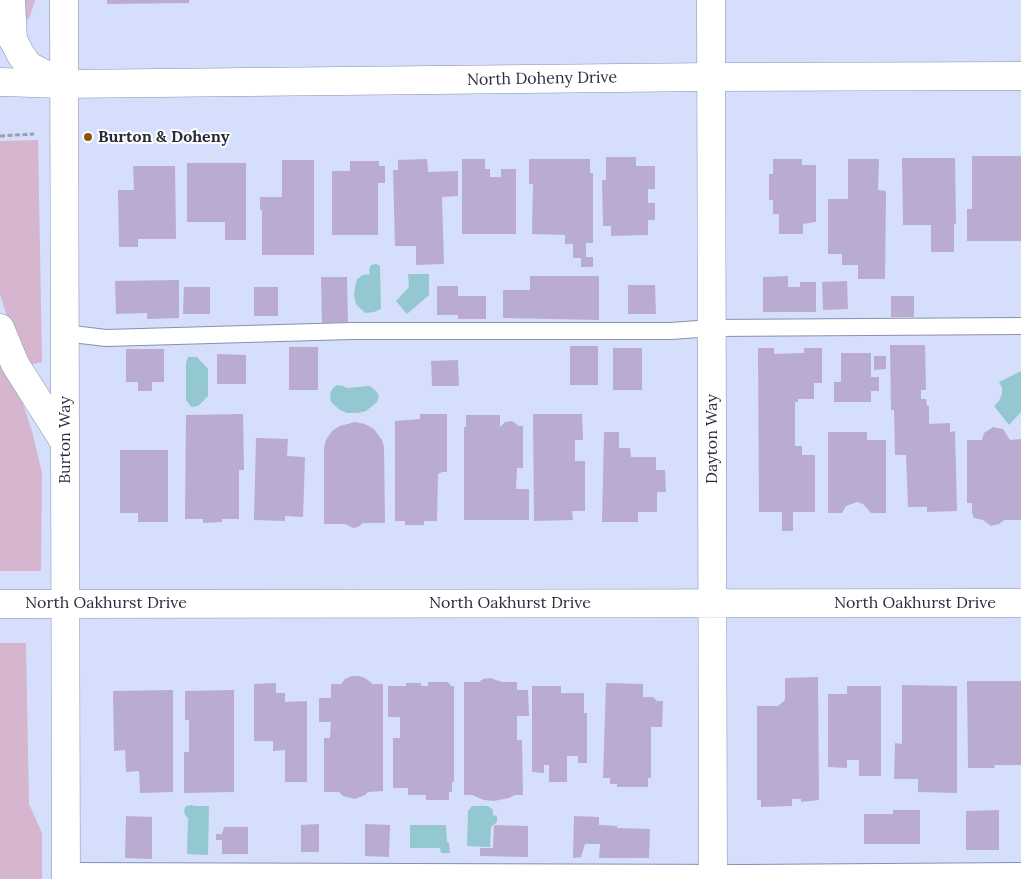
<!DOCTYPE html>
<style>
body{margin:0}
canvas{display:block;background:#d5defa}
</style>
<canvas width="1021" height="879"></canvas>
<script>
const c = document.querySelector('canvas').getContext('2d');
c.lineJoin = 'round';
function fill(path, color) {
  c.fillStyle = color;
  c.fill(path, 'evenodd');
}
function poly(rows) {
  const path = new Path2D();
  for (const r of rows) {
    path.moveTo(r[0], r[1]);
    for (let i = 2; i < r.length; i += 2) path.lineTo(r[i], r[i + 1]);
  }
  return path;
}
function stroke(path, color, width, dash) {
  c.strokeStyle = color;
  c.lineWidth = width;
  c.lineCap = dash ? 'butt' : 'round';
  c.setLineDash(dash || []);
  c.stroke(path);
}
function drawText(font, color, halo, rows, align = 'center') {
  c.font = font + ' Lora,serif';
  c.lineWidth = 4;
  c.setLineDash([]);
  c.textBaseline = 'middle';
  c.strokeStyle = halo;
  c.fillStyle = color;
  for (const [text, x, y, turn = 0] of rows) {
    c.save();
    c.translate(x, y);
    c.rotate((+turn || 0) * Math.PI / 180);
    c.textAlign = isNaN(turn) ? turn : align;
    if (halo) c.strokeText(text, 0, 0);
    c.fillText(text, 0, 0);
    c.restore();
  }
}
fill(poly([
 [22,0,35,0,29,19,21,19],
 [38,140,42,362,29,365,24,358,6,314,0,294,0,141],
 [0,358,19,392,32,431,42,473,41,571,0,571],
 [0,643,26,643,29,804,42,833,42,879,0,879]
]), '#d6b5ce');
fill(poly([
 [376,264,380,266,381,309,374,312,365,313,356,304,354,296,355,287,357,279,363,275,370,274,369,270,371,265],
 [408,274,429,274,429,295,407,314,396,301,409,287],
 [188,357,197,357,208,369,208,396,198,406,191,407,186,400,186,363],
 [1021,371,1021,412,1009,425,994,406,999,401,1002,394,1002,388,999,382],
 [337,385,343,386,347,388,370,386,376,391,379,396,377,402,366,411,358,413,347,413,340,410,331,402,330,394,333,388],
 [191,805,195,806,209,806,208,855,187,854,188,818,185,815,184,810,186,806],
 [472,806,488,806,493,810,493,815,497,816,497,822,491,827,490,847,467,846,468,811],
 [410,825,446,825,447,842,449,843,450,853,441,853,440,848,410,848]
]), '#93c8d1');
fill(poly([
 [107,0,189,0,189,3,107,4],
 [972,156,1021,156,1021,241,967,241,967,209,972,209],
 [606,157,636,157,636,166,655,166,655,189,648,189,648,203,655,203,655,220,648,220,648,235,611,236,611,226,603,226,602,180,606,180],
 [902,158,955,158,956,224,954,224,954,252,931,252,931,225,903,225],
 [427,159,428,172,458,171,458,196,442,197,444,264,416,265,416,246,395,246,393,170,398,170,398,160],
 [462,159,485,159,485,169,490,169,490,177,501,177,501,169,516,169,516,234,462,234],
 [529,159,590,159,590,173,593,173,593,243,586,243,586,257,593,257,593,267,581,267,581,258,573,258,573,244,565,244,565,235,532,234,533,184,529,184],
 [773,159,802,159,802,165,816,165,816,222,803,224,803,234,779,234,779,214,773,214,773,200,769,200,769,174,773,174],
 [848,159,879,159,878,190,886,191,885,279,858,279,858,265,842,265,842,254,828,254,828,199,848,199],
 [282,160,314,160,314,255,262,255,262,210,260,210,260,197,282,197],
 [350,161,379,161,379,166,385,166,385,183,378,183,378,235,332,235,332,171,350,171],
 [187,163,246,163,246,240,225,240,225,222,187,222],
 [133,166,175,166,176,239,138,239,138,247,119,247,118,190,134,190],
 [530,276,599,276,599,320,503,318,503,290,530,290],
 [788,276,788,287,800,287,800,282,816,282,816,312,763,312,763,277],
 [321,277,347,277,348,322,322,323],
 [179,280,179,318,147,319,147,313,116,314,115,281],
 [847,281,848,309,823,310,822,282],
 [628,285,655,285,656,314,628,314],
 [437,286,458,286,458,296,486,296,486,319,458,319,458,315,437,315],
 [184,287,210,287,210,314,183,314],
 [254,287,278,287,278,316,254,316],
 [891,296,914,296,914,317,891,317],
 [890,345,925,345,926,390,921,390,921,399,926,399,927,406,929,406,929,424,950,423,950,432,955,431,957,511,927,512,927,507,908,507,906,455,895,455,894,410,891,410],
 [570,346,598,346,598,385,570,385],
 [289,347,318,347,318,390,289,390],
 [613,348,642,348,642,390,613,390],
 [758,348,774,348,774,354,804,353,804,348,822,348,822,383,814,383,814,399,798,399,798,402,795,402,795,446,802,446,802,455,815,455,815,512,793,512,793,531,782,531,782,512,759,512],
 [126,349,164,349,164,382,152,382,152,391,138,391,138,382,126,382],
 [841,353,871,353,871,377,879,377,879,391,871,391,871,402,834,402,834,382,841,382],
 [217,354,246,355,246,384,217,384],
 [874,356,886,356,886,369,874,370],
 [458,360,459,386,432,386,431,361],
 [243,414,244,470,239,470,239,519,222,519,222,522,203,523,203,519,185,519,186,415],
 [420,414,447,414,447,472,442,472,438,474,437,521,424,521,424,525,405,525,405,521,395,521,395,421,420,419],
 [533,414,582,414,583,440,575,440,575,461,585,461,585,511,572,511,573,520,534,521],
 [466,415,500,415,500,427,505,422,512,421,519,426,523,426,523,468,517,468,516,489,529,489,529,520,464,520,464,427,466,427],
 [355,422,365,424,374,429,382,440,384,447,385,523,363,523,358,527,353,528,345,524,324,524,324,448,326,440,332,431,340,426],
 [993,427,1003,429,1010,440,1021,439,1021,520,1004,520,999,524,991,526,983,520,974,518,972,513,972,503,967,503,967,440,982,440,984,433],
 [604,432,619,432,619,448,630,448,631,457,656,457,656,470,665,470,666,492,657,492,657,512,638,512,638,522,602,522],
 [828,432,867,432,867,440,886,440,886,513,871,513,863,504,857,502,846,506,842,513,828,513],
 [256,438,288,439,287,456,305,457,303,517,285,516,285,521,254,520],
 [120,450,168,450,168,522,138,522,138,513,120,513],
 [352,676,359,676,365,678,373,684,383,684,383,791,368,792,365,795,355,799,343,796,339,792,324,792,324,738,330,738,331,722,319,722,319,698,331,698,331,684,341,684,345,679],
 [818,677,819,800,801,802,801,799,792,799,792,806,761,807,761,800,757,800,757,706,778,706,785,700,785,678],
 [490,678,502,682,517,682,517,690,528,690,529,716,517,716,517,740,522,740,523,795,515,795,509,798,494,801,484,800,472,795,464,795,464,682,479,682,483,679],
 [967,681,1021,681,1021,765,994,765,995,768,968,768],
 [428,682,448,682,451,686,454,686,454,782,452,782,452,792,449,792,449,800,426,800,426,795,408,795,408,788,393,788,393,738,400,738,400,717,388,717,388,686,406,686,406,683,421,683,421,686,428,686],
 [276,683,276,693,285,693,285,702,307,701,307,782,285,782,285,750,273,751,273,741,254,741,254,684],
 [606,683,643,684,643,697,653,697,657,701,663,701,662,727,651,727,651,778,648,778,648,787,617,787,617,784,610,784,610,778,603,778],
 [902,685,957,686,957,793,918,792,918,779,894,779,895,743,902,744],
 [532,686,561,686,561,693,584,693,584,713,587,713,587,763,578,763,578,756,567,756,567,782,549,782,549,765,544,765,544,773,532,772],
 [847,686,881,686,881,776,859,776,859,760,847,760,847,768,828,767,828,694,847,694],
 [173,690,173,792,140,793,139,771,126,772,125,750,114,751,113,691],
 [234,690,234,792,184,793,184,752,189,752,189,720,185,720,185,691],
 [893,810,920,810,920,844,864,844,864,814,893,814],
 [999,810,999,850,966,850,966,811],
 [126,816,152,817,152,859,125,858],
 [574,816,599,817,599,825,617,826,617,828,650,829,649,858,599,858,600,844,585,844,581,857,573,858],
 [319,824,319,852,301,852,301,825],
 [365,824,390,825,389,857,365,856],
 [494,825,528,826,528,857,480,856,480,848,493,848],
 [224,827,248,827,248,854,222,854,222,840,216,840,216,834,222,834]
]), '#baabd1');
const service = poly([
 [64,333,106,338,351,331,671,331,712,328,1021,326],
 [66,871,746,873,1021,871]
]);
const minor = poly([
 [711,0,713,879],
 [0,604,1021,603]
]);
const tertiary = poly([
 [0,82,64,84,711,77,1021,76]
]);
const secondary = poly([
 [11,0,13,40,21,55,29,66,64,84],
 [64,0,66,879],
 [0,328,15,364,65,443]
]);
stroke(service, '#8690b1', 18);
stroke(minor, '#8690b1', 29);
stroke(tertiary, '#8690b1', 29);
stroke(secondary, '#8690b1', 29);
stroke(poly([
 [0,136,34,134]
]), '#989fb6', 3, [5, 2.5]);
stroke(service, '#fff', 16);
stroke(minor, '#fff', 28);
stroke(tertiary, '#fff', 28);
stroke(secondary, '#fff', 28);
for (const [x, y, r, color] of [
 [88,137,5,"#8c5705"]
]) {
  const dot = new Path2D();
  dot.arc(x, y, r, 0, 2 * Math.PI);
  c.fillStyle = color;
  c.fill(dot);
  stroke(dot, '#fff', 2);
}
drawText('16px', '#292d3b', '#fff', [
 ["North Doheny Drive",542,79,-1],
 ["Dayton Way",712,439,-90],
 ["Burton Way",65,440,-90],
 ["North Oakhurst Drive",106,603],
 ["North Oakhurst Drive",510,603],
 ["North Oakhurst Drive",915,603]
]);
drawText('bold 16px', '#292d3b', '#fff', [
 ["Burton & Doheny",98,137]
], 'left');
</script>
